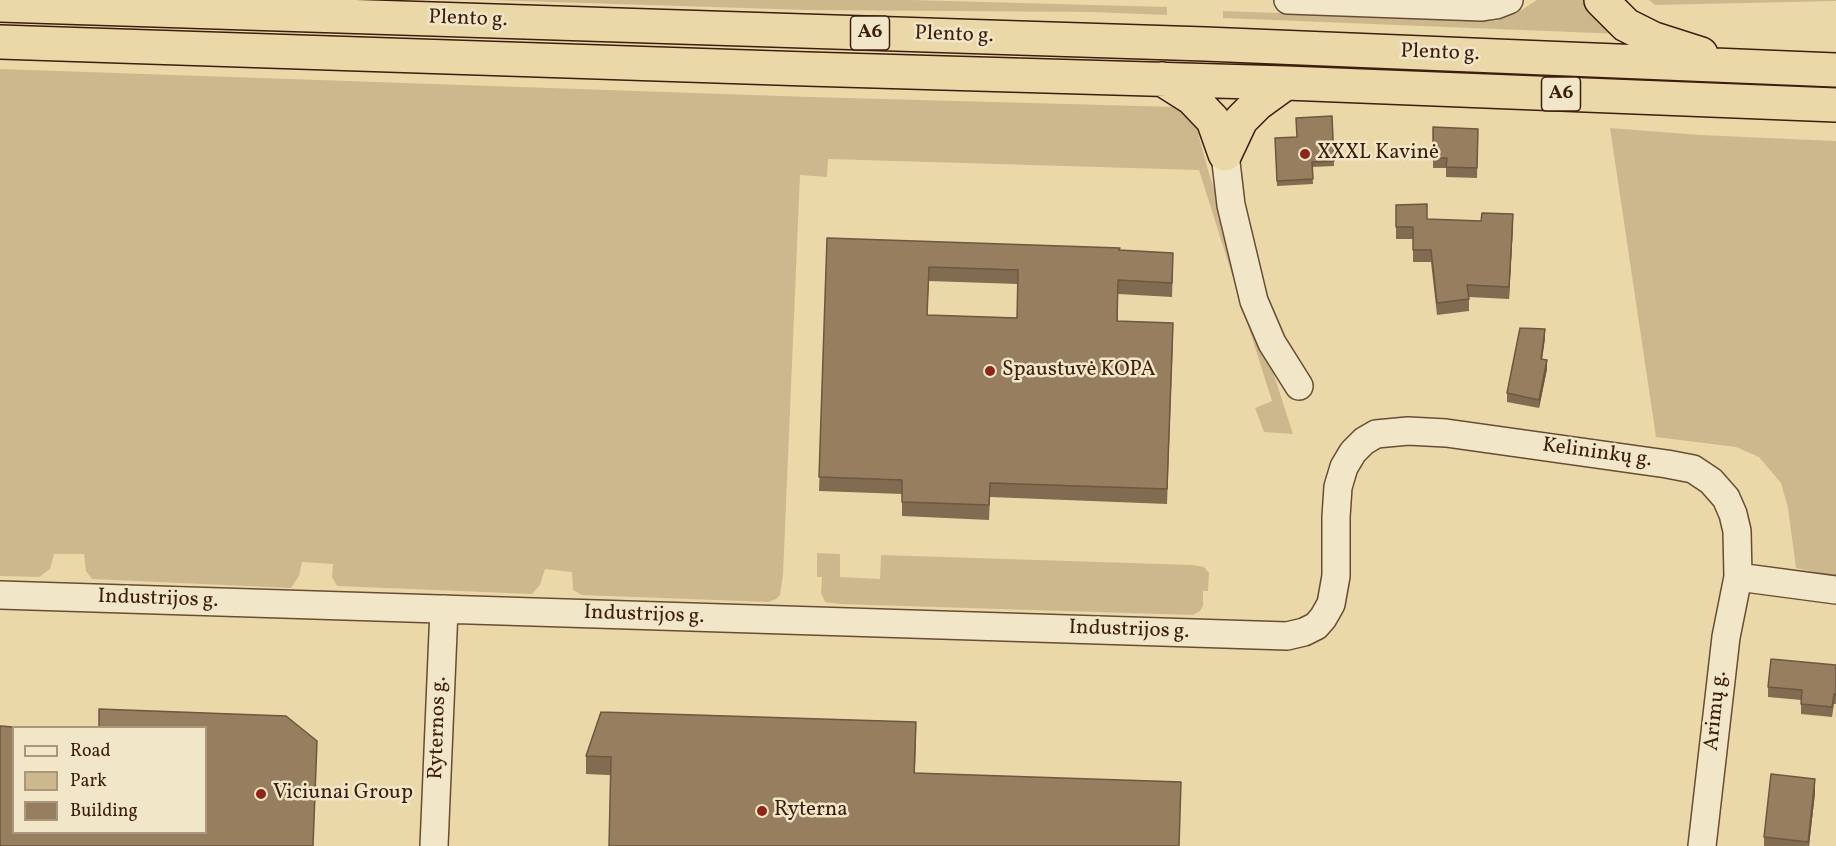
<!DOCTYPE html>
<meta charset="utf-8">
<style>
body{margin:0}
#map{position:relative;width:1836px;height:846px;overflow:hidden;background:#ead8a9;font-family:Vollkorn,serif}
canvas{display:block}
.legend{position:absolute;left:12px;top:726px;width:195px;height:108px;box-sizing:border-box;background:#f1e6c7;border:2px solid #a9967d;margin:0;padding:8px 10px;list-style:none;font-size:18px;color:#3d1d0d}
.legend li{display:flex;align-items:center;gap:12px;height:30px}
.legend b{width:30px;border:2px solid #a9967d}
</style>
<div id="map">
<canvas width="1836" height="846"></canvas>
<ul class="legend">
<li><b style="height:8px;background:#f1e6c7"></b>Road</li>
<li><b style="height:16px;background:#cdb88e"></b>Park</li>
<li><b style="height:16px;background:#977e5e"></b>Building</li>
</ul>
</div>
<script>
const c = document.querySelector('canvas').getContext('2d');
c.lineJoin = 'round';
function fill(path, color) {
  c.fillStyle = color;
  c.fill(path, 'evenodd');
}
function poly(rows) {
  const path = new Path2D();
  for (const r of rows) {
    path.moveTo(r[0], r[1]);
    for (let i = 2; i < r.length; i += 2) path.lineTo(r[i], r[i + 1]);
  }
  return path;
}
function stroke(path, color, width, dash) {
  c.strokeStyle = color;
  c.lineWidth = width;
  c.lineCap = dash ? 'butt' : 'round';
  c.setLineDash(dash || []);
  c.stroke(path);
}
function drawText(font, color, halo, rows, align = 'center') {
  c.font = font + ' Vollkorn,serif';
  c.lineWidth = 5;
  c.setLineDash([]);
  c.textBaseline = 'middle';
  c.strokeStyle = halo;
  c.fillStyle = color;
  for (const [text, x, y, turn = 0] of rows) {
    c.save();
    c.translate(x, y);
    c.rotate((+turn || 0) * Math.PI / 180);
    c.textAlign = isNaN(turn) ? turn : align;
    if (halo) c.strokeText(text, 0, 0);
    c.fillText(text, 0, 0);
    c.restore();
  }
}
fill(poly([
 [489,0,912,0,1167,7,1167,15,1092,12,808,10],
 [1537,0,1588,0,1621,34,1223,18,1223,11,1496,21,1517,13],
 [1649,0,1836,0,1836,1,1655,5],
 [0,69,810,97,1177,107,1197,129,1208,170,1293,434,1264,432,1255,408,1272,401,1199,170,828,159,827,177,800,175,783,575,780,595,776,599,768,602,582,595,573,590,572,572,545,569,540,585,532,594,337,586,332,577,333,564,302,562,299,576,291,588,92,579,86,571,84,554,54,554,50,569,39,577,0,576],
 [1610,128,1700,135,1836,141,1836,576,1796,568,1788,508,1781,483,1759,457,1736,447,1656,437],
 [817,553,840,554,840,577,880,579,881,555,1193,565,1204,567,1209,573,1208,591,1203,591,1203,606,1200,611,1193,615,839,604,825,602,821,593,822,577,817,577]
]), '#cdb88e');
const minor = poly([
 [1288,0,1482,7,1496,5,1509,0],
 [1225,154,1231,205,1254,301,1272,343,1299,386],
 [1738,577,1836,590],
 [0,595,1287,636,1304,632,1316,626,1323,618,1331,604,1336,576,1336,517,1338,487,1344,467,1353,452,1364,441,1376,434,1408,431,1446,433,1667,464,1693,469,1711,481,1726,498,1733,514,1737,531,1738,577,1726,637,1702,846],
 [434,846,444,609]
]);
const trunk = poly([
 [1601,0,1626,25,1654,39,1701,54],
 [0,5,1205,44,1836,70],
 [0,42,807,69,1286,83,1836,105],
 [1162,79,1192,98,1213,120,1225,154],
 [1225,154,1241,120,1257,104,1286,83]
]);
stroke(minor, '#684c34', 30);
stroke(trunk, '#3d1d0d', 36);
stroke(minor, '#f1e6c7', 27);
stroke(trunk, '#ead8a9', 33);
fill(poly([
 [1332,116,1334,166,1312,167,1313,184,1277,186,1275,138,1296,137],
 [1433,127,1478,129,1477,178,1446,177,1446,168,1433,168],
 [1396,205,1427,219,1513,226,1509,299,1469,297,1469,311,1437,315,1431,262,1413,262,1413,239,1396,239],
 [827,238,1173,268,1172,297,1118,294,1118,321,1173,338,1167,504,990,497,989,520,902,516,902,494,819,491],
 [929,281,1018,284,1017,318,927,315],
 [1545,338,1542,359,1547,369,1539,408,1507,402,1507,393],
 [1836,665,1836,704,1834,704,1832,717,1801,714,1801,700,1768,697,1768,687],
 [916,741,915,773,1181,801,586,774,586,756],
 [1815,793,1809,846,1764,846,1764,837]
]), '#826c51');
fill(poly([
 [1513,214,1513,226,1509,299,1509,287],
 [1545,329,1545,338,1541,367,1541,359],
 [1547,360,1547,369,1539,408,1539,400],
 [1815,779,1815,793,1809,846,1808,846]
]), '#6a5842');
const building = poly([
 [1332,116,1334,161,1312,162,1313,179,1277,181,1275,138,1297,137,1296,118,1332,116],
 [1433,127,1478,129,1477,168,1446,167,1447,158,1433,158,1433,127],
 [1427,204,1427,219,1481,221,1482,213,1513,214,1509,287,1467,285,1469,299,1437,303,1431,250,1413,250,1413,227,1396,227,1396,205,1427,204],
 [827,238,1120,248,1119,250,1173,253,1172,283,1118,280,1117,321,1173,323,1167,489,990,483,989,505,902,502,902,480,819,477,827,238],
 [929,267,1018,270,1017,318,927,315,929,267],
 [1520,328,1545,329,1541,359,1547,360,1539,400,1507,393,1520,328],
 [1771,659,1836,665,1836,694,1834,694,1832,707,1801,704,1802,690,1768,687,1771,659],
 [99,709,286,716,317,741,313,846,0,846,0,726,27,728,14,728,14,832,206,832,206,728,99,728,99,709],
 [601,712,916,722,914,773,1181,782,1179,846,609,846,611,757,586,756,601,712],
 [1771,774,1815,779,1808,842,1764,837,1771,774]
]);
fill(building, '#977e5e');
stroke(building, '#6a5842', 1.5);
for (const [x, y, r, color] of [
 [1305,154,6,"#8f2418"],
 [990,371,6,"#8f2418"],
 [261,794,6,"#8f2418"],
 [762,811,6,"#8f2418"]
]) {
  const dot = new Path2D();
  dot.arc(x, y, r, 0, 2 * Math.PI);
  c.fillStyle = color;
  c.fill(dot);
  stroke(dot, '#f1e6c7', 2);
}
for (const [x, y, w] of [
 [870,33,39],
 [1561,94,39]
]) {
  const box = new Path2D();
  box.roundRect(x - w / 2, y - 17, w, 34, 4.5);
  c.fillStyle = '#f1e6c7';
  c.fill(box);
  stroke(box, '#3d1d0d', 1.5);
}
drawText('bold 20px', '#3d1d0d', null, [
 ["A6",870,33],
 ["A6",1561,94]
]);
drawText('21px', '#3d1d0d', '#f1e6c7', [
 ["Plento g.",468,20,2],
 ["Plento g.",954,36,2],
 ["Plento g.",1440,54,2],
 ["Kelininkų g.",1597,454,8],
 ["Industrijos g.",158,600,2],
 ["Industrijos g.",644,616,2],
 ["Industrijos g.",1129,631,2],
 ["Arimų g.",1717,711,-84],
 ["Ryternos g.",439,728,-88]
]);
drawText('21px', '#3d1d0d', '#f1e6c7', [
 ["XXXL Kavinė",1317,154],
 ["Spaustuvė KOPA",1002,371],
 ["Viciunai Group",273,794],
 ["Ryterna",774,811]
], 'left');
</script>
